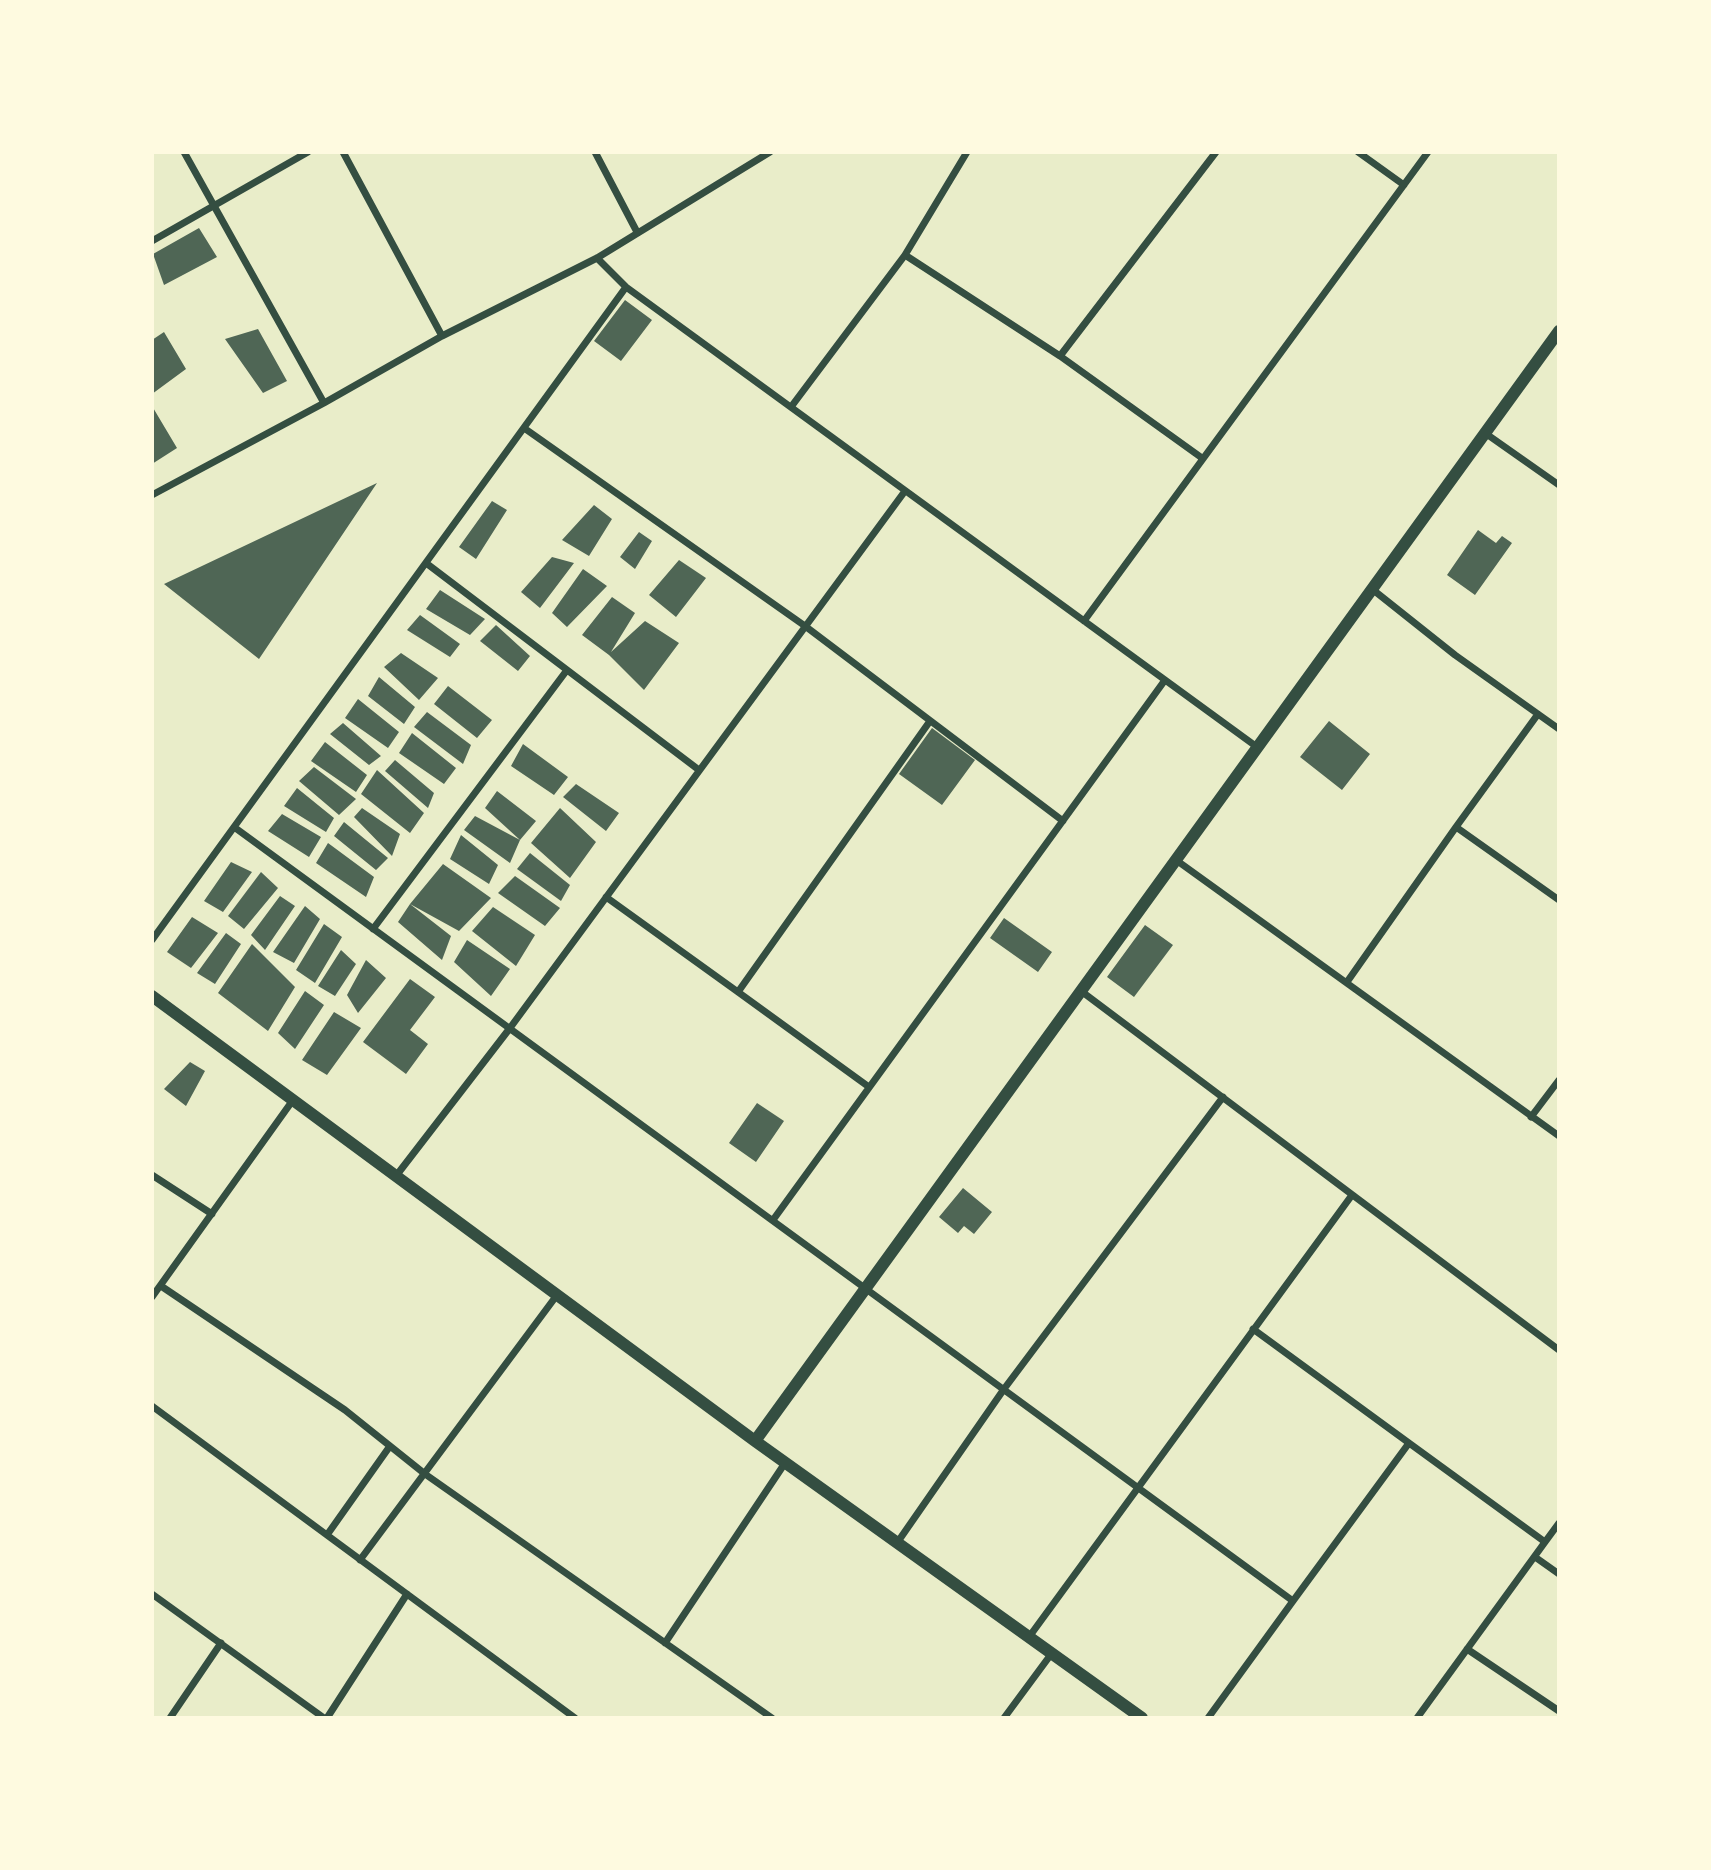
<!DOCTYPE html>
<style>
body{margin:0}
#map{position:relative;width:1711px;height:1870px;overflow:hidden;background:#e9edc9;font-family:Rubik,sans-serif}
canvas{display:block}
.frame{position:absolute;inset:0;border:154px solid #fefae0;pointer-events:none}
</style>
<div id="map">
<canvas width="1711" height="1870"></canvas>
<div class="frame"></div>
</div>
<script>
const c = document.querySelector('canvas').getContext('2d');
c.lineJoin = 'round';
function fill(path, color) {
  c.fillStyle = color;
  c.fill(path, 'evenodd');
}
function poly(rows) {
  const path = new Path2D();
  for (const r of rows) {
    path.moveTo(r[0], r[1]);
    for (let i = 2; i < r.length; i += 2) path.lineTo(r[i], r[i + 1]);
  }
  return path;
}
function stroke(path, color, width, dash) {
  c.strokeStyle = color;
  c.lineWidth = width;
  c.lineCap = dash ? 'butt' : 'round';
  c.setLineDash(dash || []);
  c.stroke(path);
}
fill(poly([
 [199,228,217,257,164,285,153,254],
 [625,300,652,320,621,361,594,341],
 [258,329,287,381,263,393,225,339],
 [164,332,186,369,152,394,152,340],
 [152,406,177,448,152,464],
 [377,483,259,659,164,584],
 [492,501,507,510,476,559,459,547],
 [594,505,612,519,589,556,562,540],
 [1478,530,1496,543,1502,536,1512,543,1475,595,1447,575],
 [639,532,652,541,635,569,620,557],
 [552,557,574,563,540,608,521,592],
 [679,560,706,578,676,617,649,595],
 [583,569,607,586,567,627,552,613],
 [440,590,485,619,470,635,426,609],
 [612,597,635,613,611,652,645,621,679,643,644,690,609,655,582,635],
 [420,615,460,644,450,657,407,630],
 [496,625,530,656,518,671,480,641],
 [401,653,438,678,419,700,384,667],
 [379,677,415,707,404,724,368,696],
 [448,686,492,720,477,738,434,704],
 [358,699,399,732,388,748,345,718],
 [427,712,471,745,463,764,414,727],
 [1329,721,1370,754,1342,790,1300,757],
 [343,723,381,756,369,765,330,734],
 [932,728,975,760,942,805,899,774],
 [412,733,456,768,444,784,399,753],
 [325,742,367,775,356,792,311,761],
 [523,744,568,777,554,795,511,766],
 [395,760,434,793,428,808,385,771],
 [314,767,356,799,339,815,299,781],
 [377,770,424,813,410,833,361,794],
 [576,784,619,813,606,831,563,797],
 [297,788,334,818,326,832,284,806],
 [497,791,536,821,520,840,510,863,464,830,475,816,520,840,485,808],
 [362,808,400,834,392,856,354,817],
 [560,808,596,842,570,878,531,843],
 [282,814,321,837,309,857,268,831],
 [344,822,388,858,376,870,334,836],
 [461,835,498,865,489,884,450,859],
 [328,843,374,877,366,897,316,863],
 [530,853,570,885,561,901,517,869],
 [231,862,252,872,223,912,204,901],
 [443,864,491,898,459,931,410,904],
 [261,872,278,888,244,929,228,916],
 [515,876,560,908,545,926,498,893],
 [280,896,295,906,265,950,251,935],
 [410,904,451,936,442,960,398,922],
 [305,906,320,919,294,963,273,952],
 [493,907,535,935,516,966,472,931],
 [192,917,218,933,191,968,167,952],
 [1004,918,1052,952,1038,972,990,938],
 [324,924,342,937,315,983,296,970],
 [1145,925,1173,945,1134,997,1107,977],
 [226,933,241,944,215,984,197,973],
 [467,940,510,969,491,996,454,962],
 [252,944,295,987,268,1031,218,993],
 [341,950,356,964,335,996,318,986],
 [366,960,386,978,358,1013,347,995],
 [410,979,435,997,410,1030,428,1044,406,1074,363,1042],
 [305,991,324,1005,295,1049,278,1033],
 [334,1012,361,1028,327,1075,302,1060],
 [190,1062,205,1071,186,1106,164,1089],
 [757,1103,784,1121,756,1162,729,1143],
 [963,1188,992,1212,974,1234,964,1226,958,1233,939,1217]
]), '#4f6655');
stroke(poly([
 [184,152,324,403],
 [343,152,442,336],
 [595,152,637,232],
 [967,152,905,255,1060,356,1216,152],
 [1358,152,1404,185],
 [152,241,308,152],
 [597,258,626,287,1257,747],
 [1060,356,1202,458],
 [791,407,905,255],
 [524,428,805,626,1063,821],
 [1485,433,1559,485],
 [152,495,324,403,442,336,597,258,770,152],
 [426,563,699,770],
 [1372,589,1455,655,1559,729],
 [1084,621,1428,152],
 [1538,714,1456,827,1559,900],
 [234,827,1293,1601,1409,1443,1545,1542,1559,1523],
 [1176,860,1559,1136],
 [606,897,738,992],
 [373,929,567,670],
 [152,940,626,287],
 [1347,982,1456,827],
 [1081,991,1559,1350],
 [869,1087,738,992,930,721],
 [1531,1117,1559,1080],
 [152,1175,212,1214],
 [396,1176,510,1028,905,491],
 [773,1220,1165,680],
 [161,1286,345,1410,425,1474,772,1718],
 [152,1297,293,1100],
 [1253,1329,1409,1443],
 [152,1406,575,1718],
 [327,1535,390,1446],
 [897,1543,1004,1389,1223,1097],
 [1535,1557,1559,1574],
 [360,1560,557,1295],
 [152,1594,324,1718],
 [1029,1637,1352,1195],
 [665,1643,785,1463],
 [1467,1649,1559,1711],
 [170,1718,221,1643],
 [327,1718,407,1594],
 [1004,1718,1052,1653],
 [1208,1718,1293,1601],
 [1417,1718,1545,1542]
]), '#344e41', 7);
stroke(poly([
 [152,996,755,1441,1142,1718],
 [755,1441,1559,331]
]), '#344e41', 12);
</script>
